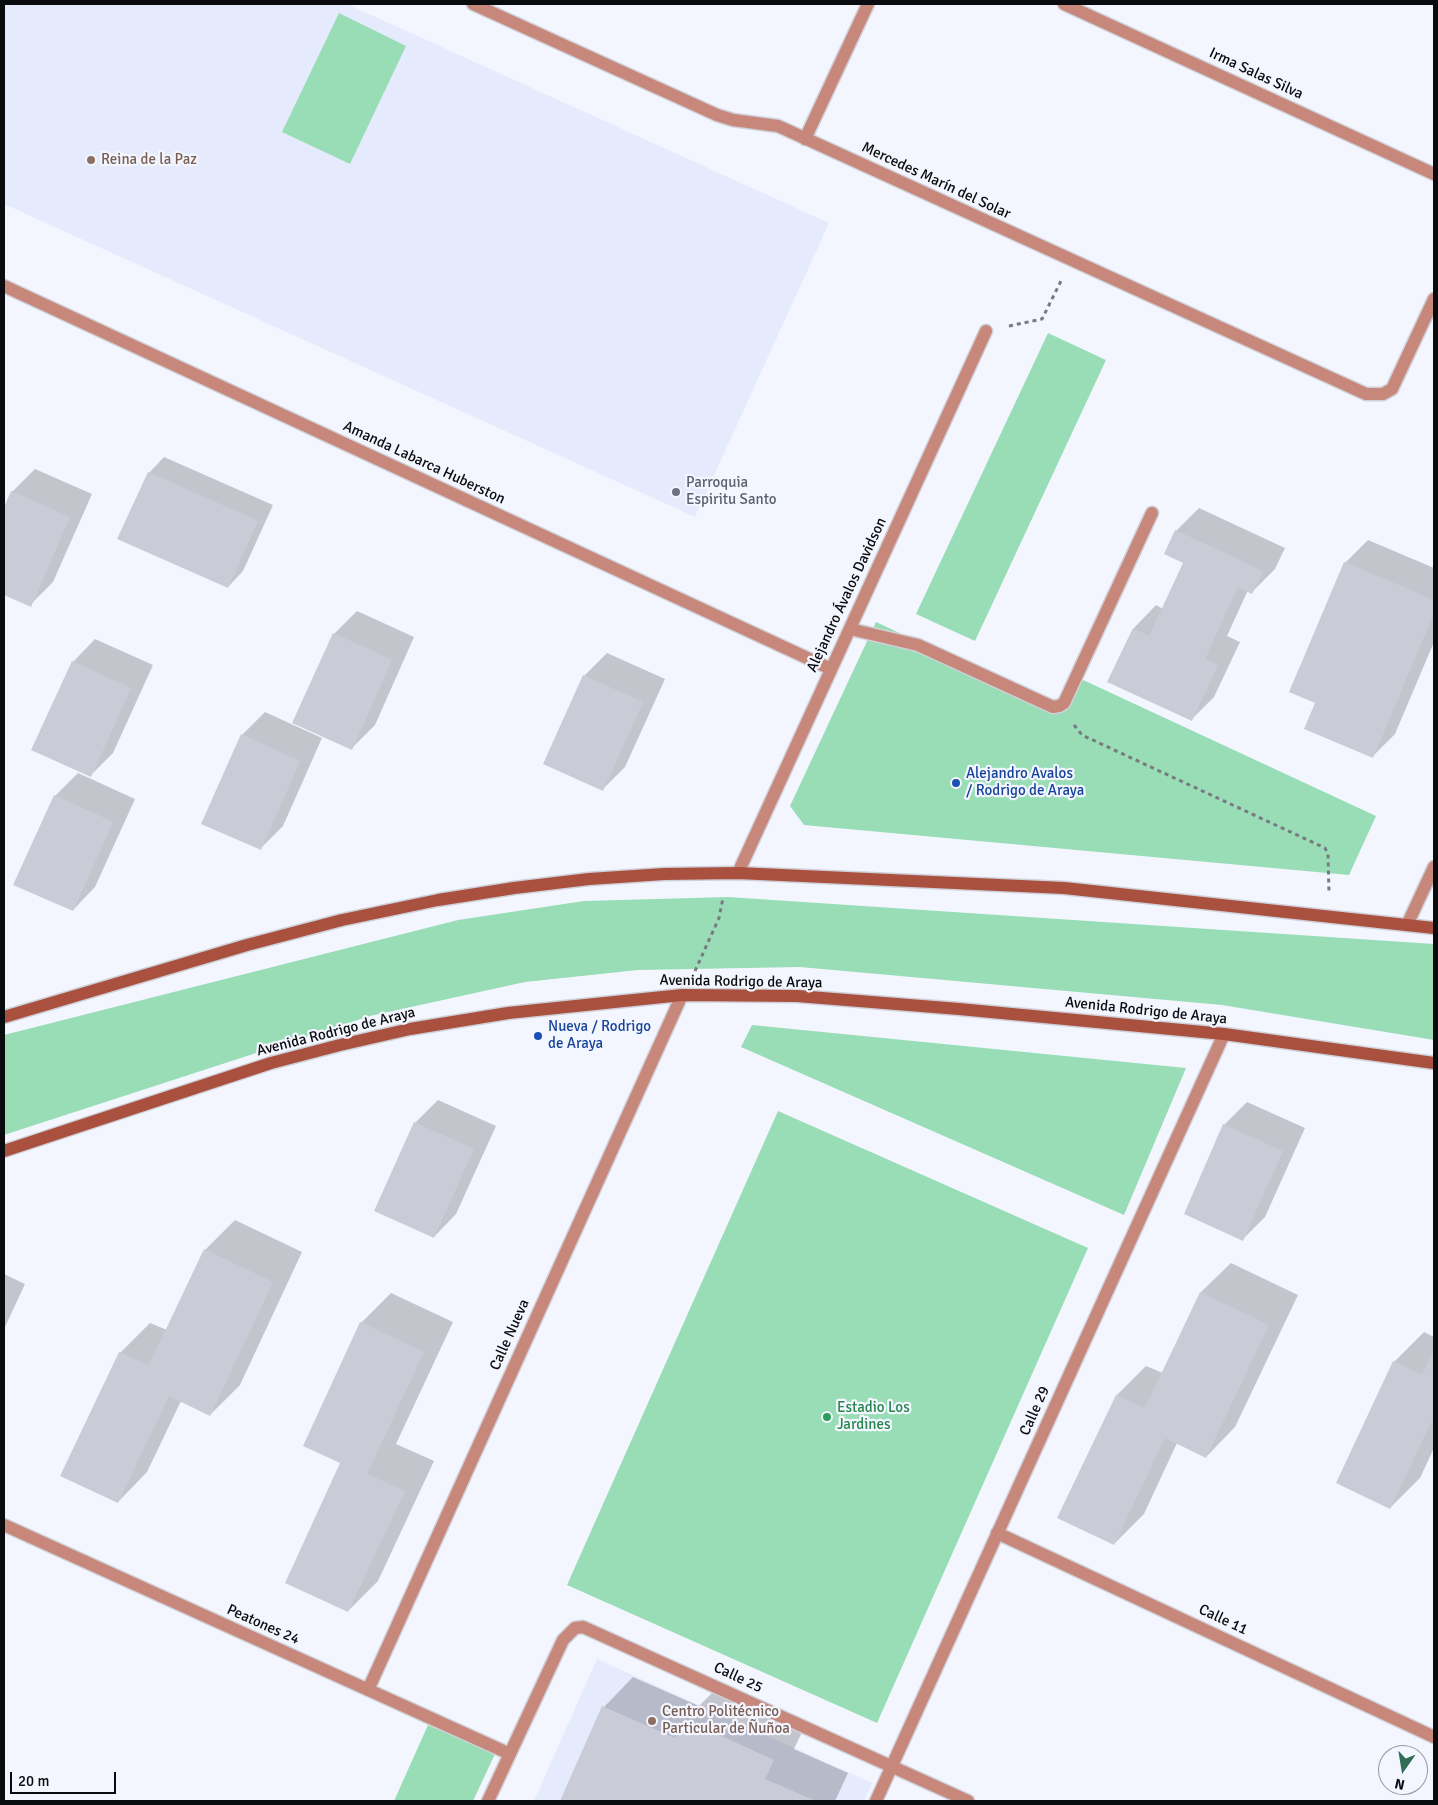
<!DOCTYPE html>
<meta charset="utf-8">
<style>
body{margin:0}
#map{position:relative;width:1438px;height:1805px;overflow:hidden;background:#f4f6ff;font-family:Signika,sans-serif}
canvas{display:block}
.frame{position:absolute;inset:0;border:5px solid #0a0b0e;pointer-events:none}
.north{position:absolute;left:1378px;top:1745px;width:50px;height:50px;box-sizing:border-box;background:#f4f6ff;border:1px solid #96989f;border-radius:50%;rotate:193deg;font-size:14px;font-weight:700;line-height:20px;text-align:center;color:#0a0b0e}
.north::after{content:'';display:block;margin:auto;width:18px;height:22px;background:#316d57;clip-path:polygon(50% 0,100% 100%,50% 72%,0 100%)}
.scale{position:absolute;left:10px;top:1772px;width:106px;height:22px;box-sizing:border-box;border:2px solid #0a0b0e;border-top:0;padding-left:6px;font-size:15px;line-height:18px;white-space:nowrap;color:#0a0b0e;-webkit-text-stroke:4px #f4f6ff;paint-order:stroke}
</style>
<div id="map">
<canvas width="1438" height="1805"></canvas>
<div class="frame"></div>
<div class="north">N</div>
<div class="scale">20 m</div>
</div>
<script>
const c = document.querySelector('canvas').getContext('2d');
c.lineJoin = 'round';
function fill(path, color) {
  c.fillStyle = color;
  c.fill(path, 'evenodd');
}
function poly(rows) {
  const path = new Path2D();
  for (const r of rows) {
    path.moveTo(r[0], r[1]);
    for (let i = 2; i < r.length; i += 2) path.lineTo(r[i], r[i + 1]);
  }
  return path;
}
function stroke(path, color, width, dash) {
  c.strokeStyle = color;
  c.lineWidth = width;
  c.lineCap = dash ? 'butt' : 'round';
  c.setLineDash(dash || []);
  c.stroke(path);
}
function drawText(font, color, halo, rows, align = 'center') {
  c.font = font + ' Signika,sans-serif';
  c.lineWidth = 4.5;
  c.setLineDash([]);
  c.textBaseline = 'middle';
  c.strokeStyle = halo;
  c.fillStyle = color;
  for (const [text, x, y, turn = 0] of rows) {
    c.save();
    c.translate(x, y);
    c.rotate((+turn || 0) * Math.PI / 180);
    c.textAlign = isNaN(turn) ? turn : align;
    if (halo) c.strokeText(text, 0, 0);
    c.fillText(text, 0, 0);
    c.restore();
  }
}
fill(poly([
 [4,4,347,4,829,223,695,517,4,204],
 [597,1659,872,1783,864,1801,534,1801]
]), '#e5eafc');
fill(poly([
 [339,13,406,46,350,164,282,132],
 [1048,333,1106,360,975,641,916,614],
 [876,622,1066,711,1081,679,1376,816,1349,875,804,825,790,806],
 [728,897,1434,944,1434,1040,1222,1005,800,967,638,970,525,982,370,1016,4,1135,4,1035,458,920,584,901],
 [752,1025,1186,1068,1124,1215,741,1047],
 [778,1111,1088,1248,877,1723,567,1585],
 [428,1725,495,1754,473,1801,394,1801]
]), '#99ddb6');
fill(poly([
 [164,457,273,505,243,571,228,587,149,473],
 [35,469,92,494,53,582,30,605,4,594,4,510,12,492],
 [1199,508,1285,548,1275,569,1252,592,1248,590,1227,636,1240,642,1214,697,1191,720,1109,681,1134,628,1156,605,1163,609,1185,563,1176,531],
 [1368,540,1434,568,1434,642,1395,734,1372,757,1316,702,1345,563],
 [357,611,414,637,375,725,352,748,334,634],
 [95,639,153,665,113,753,90,776,73,662],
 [607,653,665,679,625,767,602,790,544,764,584,676],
 [265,712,322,738,283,826,260,849,242,735],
 [78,773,135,799,95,887,73,910,55,796],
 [438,1100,496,1126,456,1214,434,1237,376,1211,415,1123],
 [1247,1102,1305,1128,1265,1217,1243,1239,1224,1125],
 [235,1220,302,1252,240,1385,210,1415,181,1401,147,1472,118,1502,62,1476,120,1353,150,1323,167,1330,205,1250],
 [1231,1263,1298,1295,1235,1427,1206,1457,1177,1443,1144,1514,1114,1544,1117,1395,1146,1366,1163,1373,1201,1292],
 [4,1274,25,1284,4,1329],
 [391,1293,453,1322,396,1444,434,1461,378,1581,348,1611,342,1462,361,1323],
 [1424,1332,1434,1337,1434,1448,1420,1478,1390,1508,1394,1362],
 [633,1677,699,1706,715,1690,803,1730,794,1749,848,1773,835,1801,561,1801,604,1707]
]), '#0003');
fill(poly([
 [148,472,258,521,228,588,117,539],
 [11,491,70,517,31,607,4,595,4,507],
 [1175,530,1263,571,1252,594,1238,587,1205,659,1218,665,1192,721,1107,682,1133,628,1149,636,1183,563,1164,554],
 [1344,562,1434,600,1434,613,1373,758,1304,729,1315,703,1289,692],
 [333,633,392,660,352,750,292,723],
 [72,661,131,688,91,777,31,750],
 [583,675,643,702,603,791,543,764],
 [241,734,300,761,261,850,201,824],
 [54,795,113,822,73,911,13,885],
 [414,1122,474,1149,434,1238,374,1211],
 [1223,1124,1283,1151,1243,1241,1184,1214],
 [204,1249,273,1282,210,1416,169,1396,118,1503,60,1476,119,1352,149,1365],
 [1200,1292,1269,1325,1206,1458,1165,1438,1114,1545,1057,1518,1116,1395,1145,1408],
 [360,1322,424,1352,367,1474,405,1491,348,1612,285,1583,340,1463,303,1446],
 [1434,1350,1434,1416,1390,1509,1336,1483,1393,1361,1422,1375],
 [602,1706,675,1738,684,1719,774,1760,765,1779,816,1801,560,1801]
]), '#c9ccd6');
const service = poly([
 [850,629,918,645,1053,707,1059,706,1064,703,1152,513],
 [1407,925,1434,867]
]);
const minor = poly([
 [473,4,717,115,733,120,778,126,1366,394,1383,394,1392,389,1434,299],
 [1064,4,1434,174],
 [805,139,868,4],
 [4,286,831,669],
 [738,873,986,331],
 [4,1525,510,1754],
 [997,1533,1434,1737],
 [368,1690,682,995],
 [488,1801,563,1640,575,1628,583,1627,968,1801],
 [876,1801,1224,1034]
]);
const secondary = poly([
 [4,1017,247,945,342,920,438,900,514,888,589,879,664,874,738,873,1064,888,1434,928],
 [4,1151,271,1063,340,1045,410,1029,508,1013,682,995,797,996,959,1009,1224,1034,1434,1063]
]);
stroke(service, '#cfd0d8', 15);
stroke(minor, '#cfd0d8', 15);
stroke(secondary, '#cfd0d8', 15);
stroke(poly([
 [1009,326,1042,319,1061,281],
 [1074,725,1082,735,1325,848,1328,854,1329,893],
 [695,971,719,918,723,898]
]), '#787a80', 3, [4, 4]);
stroke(service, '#c7887b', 12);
stroke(minor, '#c7887b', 12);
stroke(secondary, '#a9503f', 12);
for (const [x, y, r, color] of [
 [91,160,5,"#8d6e63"],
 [676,492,5,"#6b7280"],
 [956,783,5,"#1a4fb4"],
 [538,1036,5,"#1a4fb4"],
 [827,1417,5,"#2e9e5b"],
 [652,1721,5,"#8d6e63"]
]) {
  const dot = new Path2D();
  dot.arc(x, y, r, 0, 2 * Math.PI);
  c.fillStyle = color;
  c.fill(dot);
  stroke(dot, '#f4f6ff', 2);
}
drawText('15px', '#0a0b0e', '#f4f6ff', [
 ["Irma Salas Silva",1256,74,25],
 ["Mercedes Marín del Solar",936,181,25],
 ["Amanda Labarca Huberston",424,463,25],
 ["Alejandro Ávalos Davidson",847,595,-65],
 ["Avenida Rodrigo de Araya",741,982,1],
 ["Avenida Rodrigo de Araya",1146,1011,6],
 ["Avenida Rodrigo de Araya",336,1032,-14],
 ["Calle Nueva",510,1335,-66],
 ["Calle 29",1035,1411,-66],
 ["Calle 11",1223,1620,25],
 ["Peatones 24",263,1625,24],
 ["Calle 25",738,1678,25]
]);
drawText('15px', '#785e54', '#f4f6ff', [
 ["Reina de la Paz",101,160],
 ["Centro Politécnico",662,1712],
 ["Particular de Ñuñoa",662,1729]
], 'left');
drawText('15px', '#5b616d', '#f4f6ff', [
 ["Parroquia",686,483],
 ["Espiritu Santo",686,500]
], 'left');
drawText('15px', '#164399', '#f4f6ff', [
 ["Alejandro Avalos",966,774],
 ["/ Rodrigo de Araya",966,791],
 ["Nueva / Rodrigo",548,1027],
 ["de Araya",548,1044]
], 'left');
drawText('15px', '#27864d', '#f4f6ff', [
 ["Estadio Los",837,1408],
 ["Jardines",837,1425]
], 'left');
</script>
